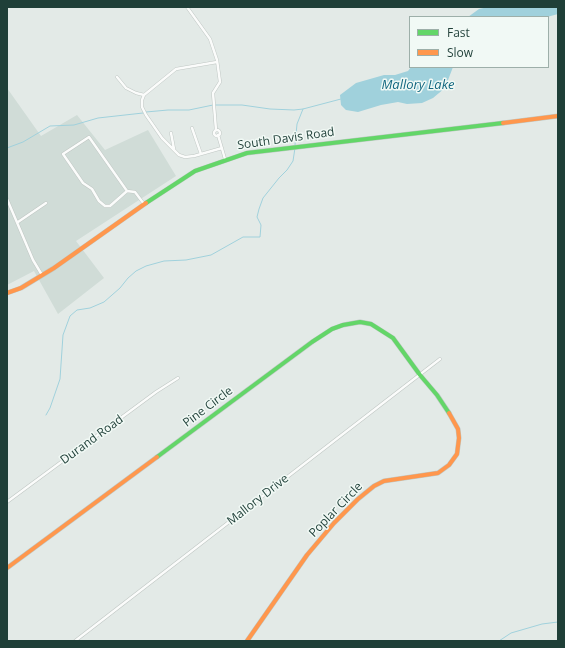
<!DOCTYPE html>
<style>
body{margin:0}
#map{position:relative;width:565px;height:648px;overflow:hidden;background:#e3eae7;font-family:"Open Sans",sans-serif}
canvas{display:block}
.frame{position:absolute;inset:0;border:8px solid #1f3f38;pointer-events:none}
.legend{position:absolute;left:409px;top:16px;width:140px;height:52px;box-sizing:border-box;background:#f1f9f5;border:1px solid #9dafa9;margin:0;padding:5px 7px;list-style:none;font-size:12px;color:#1f3f38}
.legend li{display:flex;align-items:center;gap:8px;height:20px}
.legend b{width:20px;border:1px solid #9dafa9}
</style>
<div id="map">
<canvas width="565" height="648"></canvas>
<div class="frame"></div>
<ul class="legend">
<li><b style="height:5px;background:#63d668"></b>Fast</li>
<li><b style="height:5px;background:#ff974d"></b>Slow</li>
</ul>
</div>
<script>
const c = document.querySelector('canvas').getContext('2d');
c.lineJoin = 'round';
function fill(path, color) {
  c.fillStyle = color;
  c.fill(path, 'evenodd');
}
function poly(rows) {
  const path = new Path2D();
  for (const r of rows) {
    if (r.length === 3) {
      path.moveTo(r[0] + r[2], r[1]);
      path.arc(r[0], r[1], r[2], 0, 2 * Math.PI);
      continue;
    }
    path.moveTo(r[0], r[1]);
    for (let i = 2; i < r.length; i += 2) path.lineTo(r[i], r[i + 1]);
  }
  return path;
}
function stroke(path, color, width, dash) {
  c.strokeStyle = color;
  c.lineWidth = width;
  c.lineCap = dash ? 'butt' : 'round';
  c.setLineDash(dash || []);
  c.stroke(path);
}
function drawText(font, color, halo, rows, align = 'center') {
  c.font = font + ' "Open Sans",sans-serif';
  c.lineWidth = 3;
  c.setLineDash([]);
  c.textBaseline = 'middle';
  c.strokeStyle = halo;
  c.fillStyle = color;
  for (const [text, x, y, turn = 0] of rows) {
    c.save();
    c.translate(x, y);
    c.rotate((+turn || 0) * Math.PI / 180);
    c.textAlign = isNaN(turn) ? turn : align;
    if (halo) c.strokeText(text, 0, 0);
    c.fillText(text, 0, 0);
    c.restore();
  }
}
fill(poly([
 [7,88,41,136,77,115,105,150,148,130,176,176,76,241,104,278,58,314,34,271,7,285]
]), '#d0dcd7');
fill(poly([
 [488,7,558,7,558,14,547,17,468,17,479,9],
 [411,67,453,67,445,88,433,98,422,103,407,104,398,102,381,105,358,112,346,110,341,105,340,95,356,83,384,75,395,75,408,71]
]), '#a0d1dc');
stroke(poly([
 [146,112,168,110,189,110,213,105,242,105,270,109,294,110,303,109,341,99],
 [295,145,297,124,303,109],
 [7,148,23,142,50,126,74,125,98,118,143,113],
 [46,415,50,408,60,379,63,335,70,316,77,310,90,308,104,302,120,288,128,278,136,271,146,266,164,261,186,260,211,255,243,237,260,237,261,225,257,217,259,209,263,198,279,178,287,170,293,161,295,148],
 [499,641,511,633,542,624,558,622]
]), '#a0d1dc', 1);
const street = poly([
 [187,7,210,39,217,60,220,82,213,93,216,130],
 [117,77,126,88,136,93,144,95,176,69,217,62],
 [144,95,142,100,142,107,146,115,162,138,179,155,185,157,194,156,222,148],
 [192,128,201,154],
 [217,133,3],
 [171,133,174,149],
 [218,135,225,159],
 [127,191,110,206,105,206,99,201,92,189,83,183,63,154,89,137,127,191,135,192,144,204],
 [7,199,33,260,42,275],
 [18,222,46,203],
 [7,502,156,392,178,378],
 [75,641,440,359]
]);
const fast = poly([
 [146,203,195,171,247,153,503,123],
 [157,457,312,342,332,329,343,325,360,322,371,324,393,338,420,375,437,395,449,413]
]);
const slow = poly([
 [503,123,558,116],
 [7,293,21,288,54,268,146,203],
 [7,568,157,457],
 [247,641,307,555,334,523,358,499,374,486,384,481,438,473,449,465,457,454,459,438,458,429,449,413]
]);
stroke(street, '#c0c7c4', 3.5);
stroke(fast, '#bec7c4', 5);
stroke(slow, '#bec7c4', 5);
stroke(street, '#fbfcfb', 2.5);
stroke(fast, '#63d668', 4);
stroke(slow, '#ff974d', 4);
drawText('12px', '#1f3f38', '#f1f9f5', [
 ["South Davis Road",286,139,-8],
 ["Pine Circle",208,407,-37],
 ["Durand Road",92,440,-36],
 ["Mallory Drive",258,500,-38],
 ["Poplar Circle",336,510,-46]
]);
drawText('italic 13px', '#136880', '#f1f9f5', [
 ["Mallory Lake",418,85]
]);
</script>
